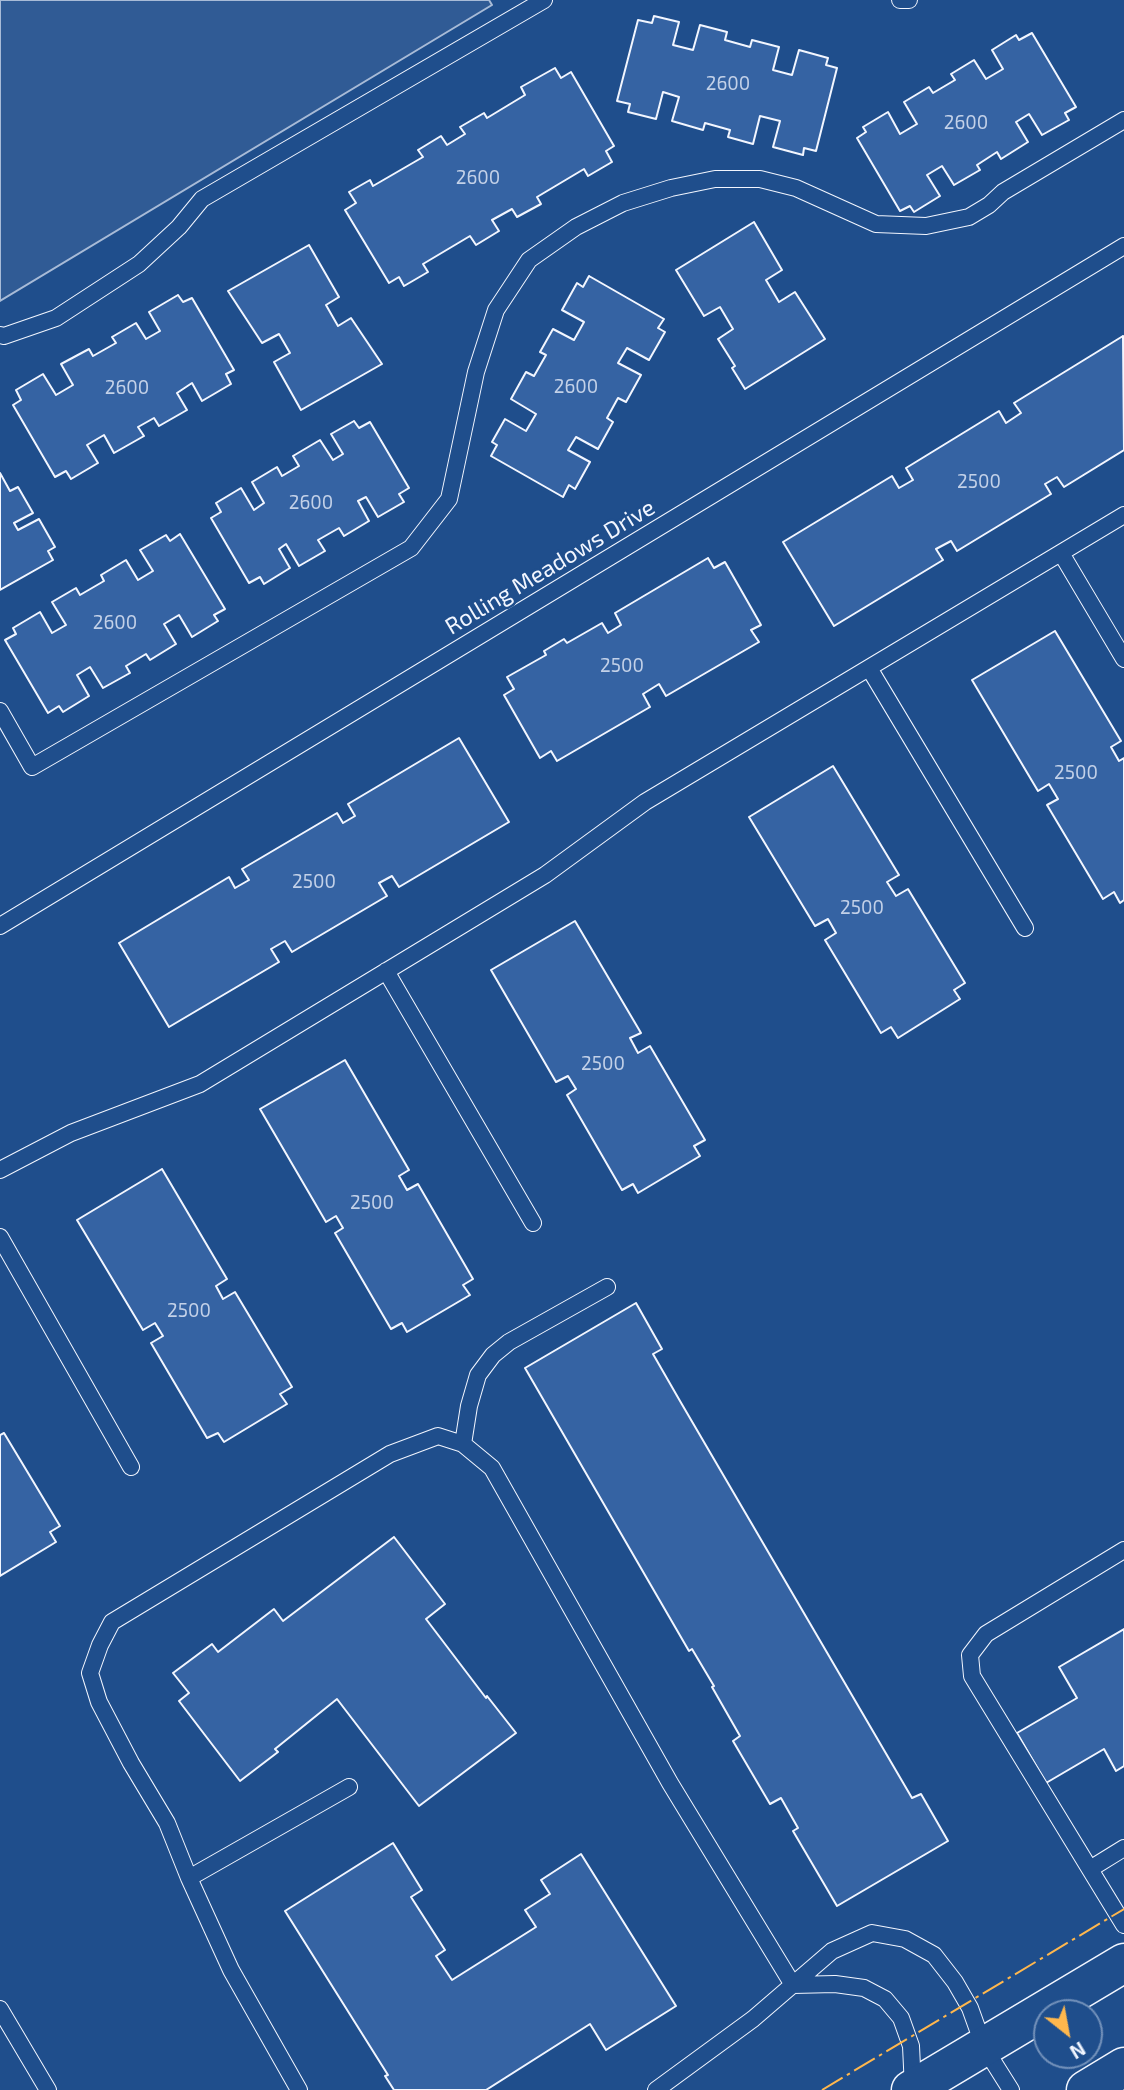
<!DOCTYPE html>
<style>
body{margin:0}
#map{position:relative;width:1124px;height:2090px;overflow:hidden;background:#1f4e8c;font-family:"Exo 2",sans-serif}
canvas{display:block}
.north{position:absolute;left:1033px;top:1999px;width:70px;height:70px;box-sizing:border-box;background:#1f4e8c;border:2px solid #7391ba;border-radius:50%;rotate:149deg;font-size:19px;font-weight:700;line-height:28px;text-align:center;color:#f2f6ff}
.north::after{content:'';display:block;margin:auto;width:24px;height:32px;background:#ffb74d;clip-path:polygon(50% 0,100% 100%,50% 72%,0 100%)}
</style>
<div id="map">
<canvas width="1124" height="2090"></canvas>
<div class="north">N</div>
</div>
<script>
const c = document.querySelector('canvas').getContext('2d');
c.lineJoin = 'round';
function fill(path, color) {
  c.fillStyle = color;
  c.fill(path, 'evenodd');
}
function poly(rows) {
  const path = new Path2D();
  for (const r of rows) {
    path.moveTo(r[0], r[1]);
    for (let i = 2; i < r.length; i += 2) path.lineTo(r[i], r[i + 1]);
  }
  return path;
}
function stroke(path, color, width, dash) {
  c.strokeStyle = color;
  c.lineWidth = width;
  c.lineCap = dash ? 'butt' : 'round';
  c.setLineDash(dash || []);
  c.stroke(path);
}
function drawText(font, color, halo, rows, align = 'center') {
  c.font = font + ' "Exo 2",sans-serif';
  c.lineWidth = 5;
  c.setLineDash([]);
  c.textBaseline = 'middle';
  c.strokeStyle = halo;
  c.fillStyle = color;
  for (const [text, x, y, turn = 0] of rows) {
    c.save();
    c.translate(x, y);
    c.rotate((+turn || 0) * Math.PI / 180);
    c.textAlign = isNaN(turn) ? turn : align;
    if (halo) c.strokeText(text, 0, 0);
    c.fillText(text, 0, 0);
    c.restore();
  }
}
const green = poly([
 [0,0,489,0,492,5,0,301,0,0]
]);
fill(green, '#305b95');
stroke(green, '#a8bbd7', 2);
const building = poly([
 [654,16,679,22,673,45,693,50,700,25,727,32,725,40,750,47,752,40,779,47,773,70,792,75,799,50,828,58,826,65,837,68,816,151,804,148,803,155,773,147,780,121,760,116,753,144,728,137,730,130,705,123,703,130,672,121,679,97,663,92,656,119,628,112,630,104,617,101,638,20,652,23,654,16],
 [1032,33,1076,107,1065,113,1069,120,1042,135,1029,114,1016,122,1028,142,1001,159,997,152,977,165,980,170,954,185,942,166,927,175,940,196,914,212,910,206,900,211,857,138,866,132,863,127,888,112,900,134,917,124,904,102,929,87,933,93,955,80,951,74,974,60,986,79,1003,69,992,50,1016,35,1019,40,1032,33],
 [555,68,561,78,571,72,614,146,606,151,612,162,588,176,584,169,537,197,541,204,517,217,512,209,492,220,499,231,476,245,470,236,423,264,428,272,404,286,399,277,389,283,345,210,356,203,349,192,370,180,373,186,423,157,418,150,441,136,447,145,465,134,460,127,484,113,487,118,525,95,521,87,555,68],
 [754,222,782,270,766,280,779,302,795,292,825,339,745,389,732,368,735,366,718,339,733,329,720,307,704,316,676,270,754,222],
 [309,245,339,297,326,305,338,326,351,318,382,364,301,410,274,362,290,353,279,334,262,343,228,291,309,245],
 [589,276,664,319,658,328,665,332,649,360,627,348,618,363,641,375,626,402,618,398,607,418,613,422,598,449,576,437,568,450,590,462,575,489,569,485,563,497,491,456,497,445,492,442,505,419,526,431,536,414,511,399,526,372,534,376,546,355,540,352,553,329,574,340,584,322,562,310,577,283,583,287,589,276],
 [178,295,183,302,192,298,234,370,226,374,231,384,202,401,192,383,177,393,187,410,159,426,154,418,138,427,144,436,114,453,104,435,87,445,98,463,71,479,66,471,55,477,13,405,21,400,16,390,43,374,56,395,73,385,61,364,89,349,93,356,116,343,112,337,136,323,146,339,160,331,149,312,178,295],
 [1123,336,1124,450,1064,487,1057,477,1045,484,1051,494,957,551,951,541,936,549,943,560,834,626,783,542,892,476,899,488,913,480,906,468,999,411,1006,423,1021,413,1014,403,1123,336],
 [354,421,359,428,370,422,409,488,399,494,404,502,378,517,366,497,358,501,369,521,344,536,339,528,318,540,325,551,299,566,286,544,279,549,290,568,264,584,260,577,249,583,211,518,221,512,216,503,241,488,254,510,264,503,252,482,277,467,282,476,299,466,293,456,320,440,333,460,343,454,331,434,354,421],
 [0,473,10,491,18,487,33,513,14,523,18,530,39,519,55,547,48,551,53,560,0,590,0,473],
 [180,534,225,609,214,615,218,621,192,637,179,615,164,624,176,644,150,660,146,654,126,666,130,673,103,688,90,667,77,675,89,696,63,712,59,706,48,713,5,640,16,634,13,628,40,612,52,633,66,625,52,602,76,588,80,595,104,581,101,575,126,560,138,580,153,571,140,550,166,535,170,541,180,534],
 [708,558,714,568,725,562,761,625,751,630,759,642,666,696,659,684,643,694,650,707,557,761,551,751,540,758,504,695,514,689,507,677,546,655,544,651,564,639,567,643,602,623,608,633,621,625,615,613,708,558],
 [1055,631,1121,741,1111,747,1119,761,1124,758,1124,900,1120,903,1114,892,1103,899,1047,805,1058,799,1049,784,1038,791,972,680,1055,631],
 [459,738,509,822,399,887,392,876,379,883,387,896,292,952,285,941,271,949,279,962,169,1027,119,943,229,877,235,888,249,880,242,869,337,813,343,823,355,816,348,804,459,738],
 [833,766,899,875,887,882,896,896,908,889,965,983,954,990,960,999,898,1038,891,1027,881,1033,825,940,836,933,828,919,815,926,749,817,833,766],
 [575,921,641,1033,630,1038,638,1053,650,1046,705,1140,694,1146,700,1156,638,1193,633,1184,622,1190,567,1095,576,1089,568,1076,556,1082,491,970,575,921],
 [345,1060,409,1170,399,1176,407,1190,418,1184,473,1279,463,1285,470,1295,407,1332,402,1323,391,1329,335,1233,343,1228,336,1216,326,1222,260,1109,345,1060],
 [162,1169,227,1279,216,1286,223,1299,235,1292,292,1387,280,1394,287,1404,224,1442,218,1433,207,1438,151,1343,163,1336,155,1323,143,1330,77,1220,162,1169],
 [636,1303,662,1349,653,1354,680,1401,912,1798,921,1794,948,1841,837,1906,793,1831,798,1828,781,1798,770,1804,733,1741,740,1736,712,1687,714,1686,692,1649,689,1651,525,1368,636,1303],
 [4,1433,60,1526,50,1532,56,1542,0,1576,0,1435,4,1433],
 [394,1537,445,1604,426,1619,486,1698,487,1696,516,1733,419,1806,337,1699,275,1749,278,1752,240,1781,179,1701,189,1693,173,1673,212,1644,218,1652,274,1609,283,1621,394,1537],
 [1124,1629,1124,1766,1116,1771,1104,1749,1046,1783,1017,1733,1077,1698,1059,1667,1124,1629],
 [393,1843,422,1890,411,1897,445,1950,436,1956,452,1980,536,1927,525,1910,550,1894,541,1880,581,1854,676,2006,606,2050,590,2024,486,2090,394,2090,385,2076,388,2075,285,1911,393,1843]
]);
fill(building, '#3563a3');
stroke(building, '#f2f6ff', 2);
const lane = poly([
 [900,0,909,0],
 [0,335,4,336,56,318,139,264,179,227,202,199,544,0],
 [1061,553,1124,659],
 [869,668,1025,928],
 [0,711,32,767,411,548,449,499,476,372,496,310,529,260,576,227,623,203,671,188,715,179,760,179,796,188,876,224,926,226,969,217,989,205,1003,192,1124,120],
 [0,926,1124,246],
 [386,971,533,1223],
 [0,1170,71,1133,200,1084,545,875,645,802,1124,515],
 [0,1237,131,1467],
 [463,1444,469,1406,478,1375,493,1355,509,1342,607,1287],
 [1124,1550,986,1634,970,1655,972,1676,1124,1925],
 [1090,1869,1124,1848],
 [189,1878,349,1787],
 [793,1985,835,1984,864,1988,885,1999,901,2018,911,2046,913,2088],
 [0,2009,48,2090],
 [299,2090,231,1970,189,1878,167,1823,131,1763,99,1702,90,1673,100,1645,112,1622,390,1454,438,1436,463,1444,492,1468,670,1783,793,1985],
 [656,2090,753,2019,832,1951,872,1933,905,1939,934,1955,955,1982,970,2008,984,2047,1011,2090]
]);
const secondary = poly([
 [911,2090,1124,1963],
 [1086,2090,1124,2067]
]);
stroke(lane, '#f2f6ff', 18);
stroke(secondary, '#f2f6ff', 41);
stroke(lane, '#1f4e8c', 16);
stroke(secondary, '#1f4e8c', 38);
stroke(poly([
 [822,2090,1124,1909]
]), '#ffb74d', 2, [24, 5, 3.5, 5]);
drawText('19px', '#c3d1e8', null, [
 ["2600",728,84],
 ["2600",966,123],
 ["2600",478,178],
 ["2600",576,387],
 ["2600",127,388],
 ["2500",979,482],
 ["2600",311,503],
 ["2600",115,623],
 ["2500",622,666],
 ["2500",1076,773],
 ["2500",314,882],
 ["2500",862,908],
 ["2500",603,1064],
 ["2500",372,1203],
 ["2500",189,1311]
]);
drawText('23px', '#f2f6ff', '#1f4e8c', [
 ["Rolling Meadows Drive",550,567,-31]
]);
</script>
